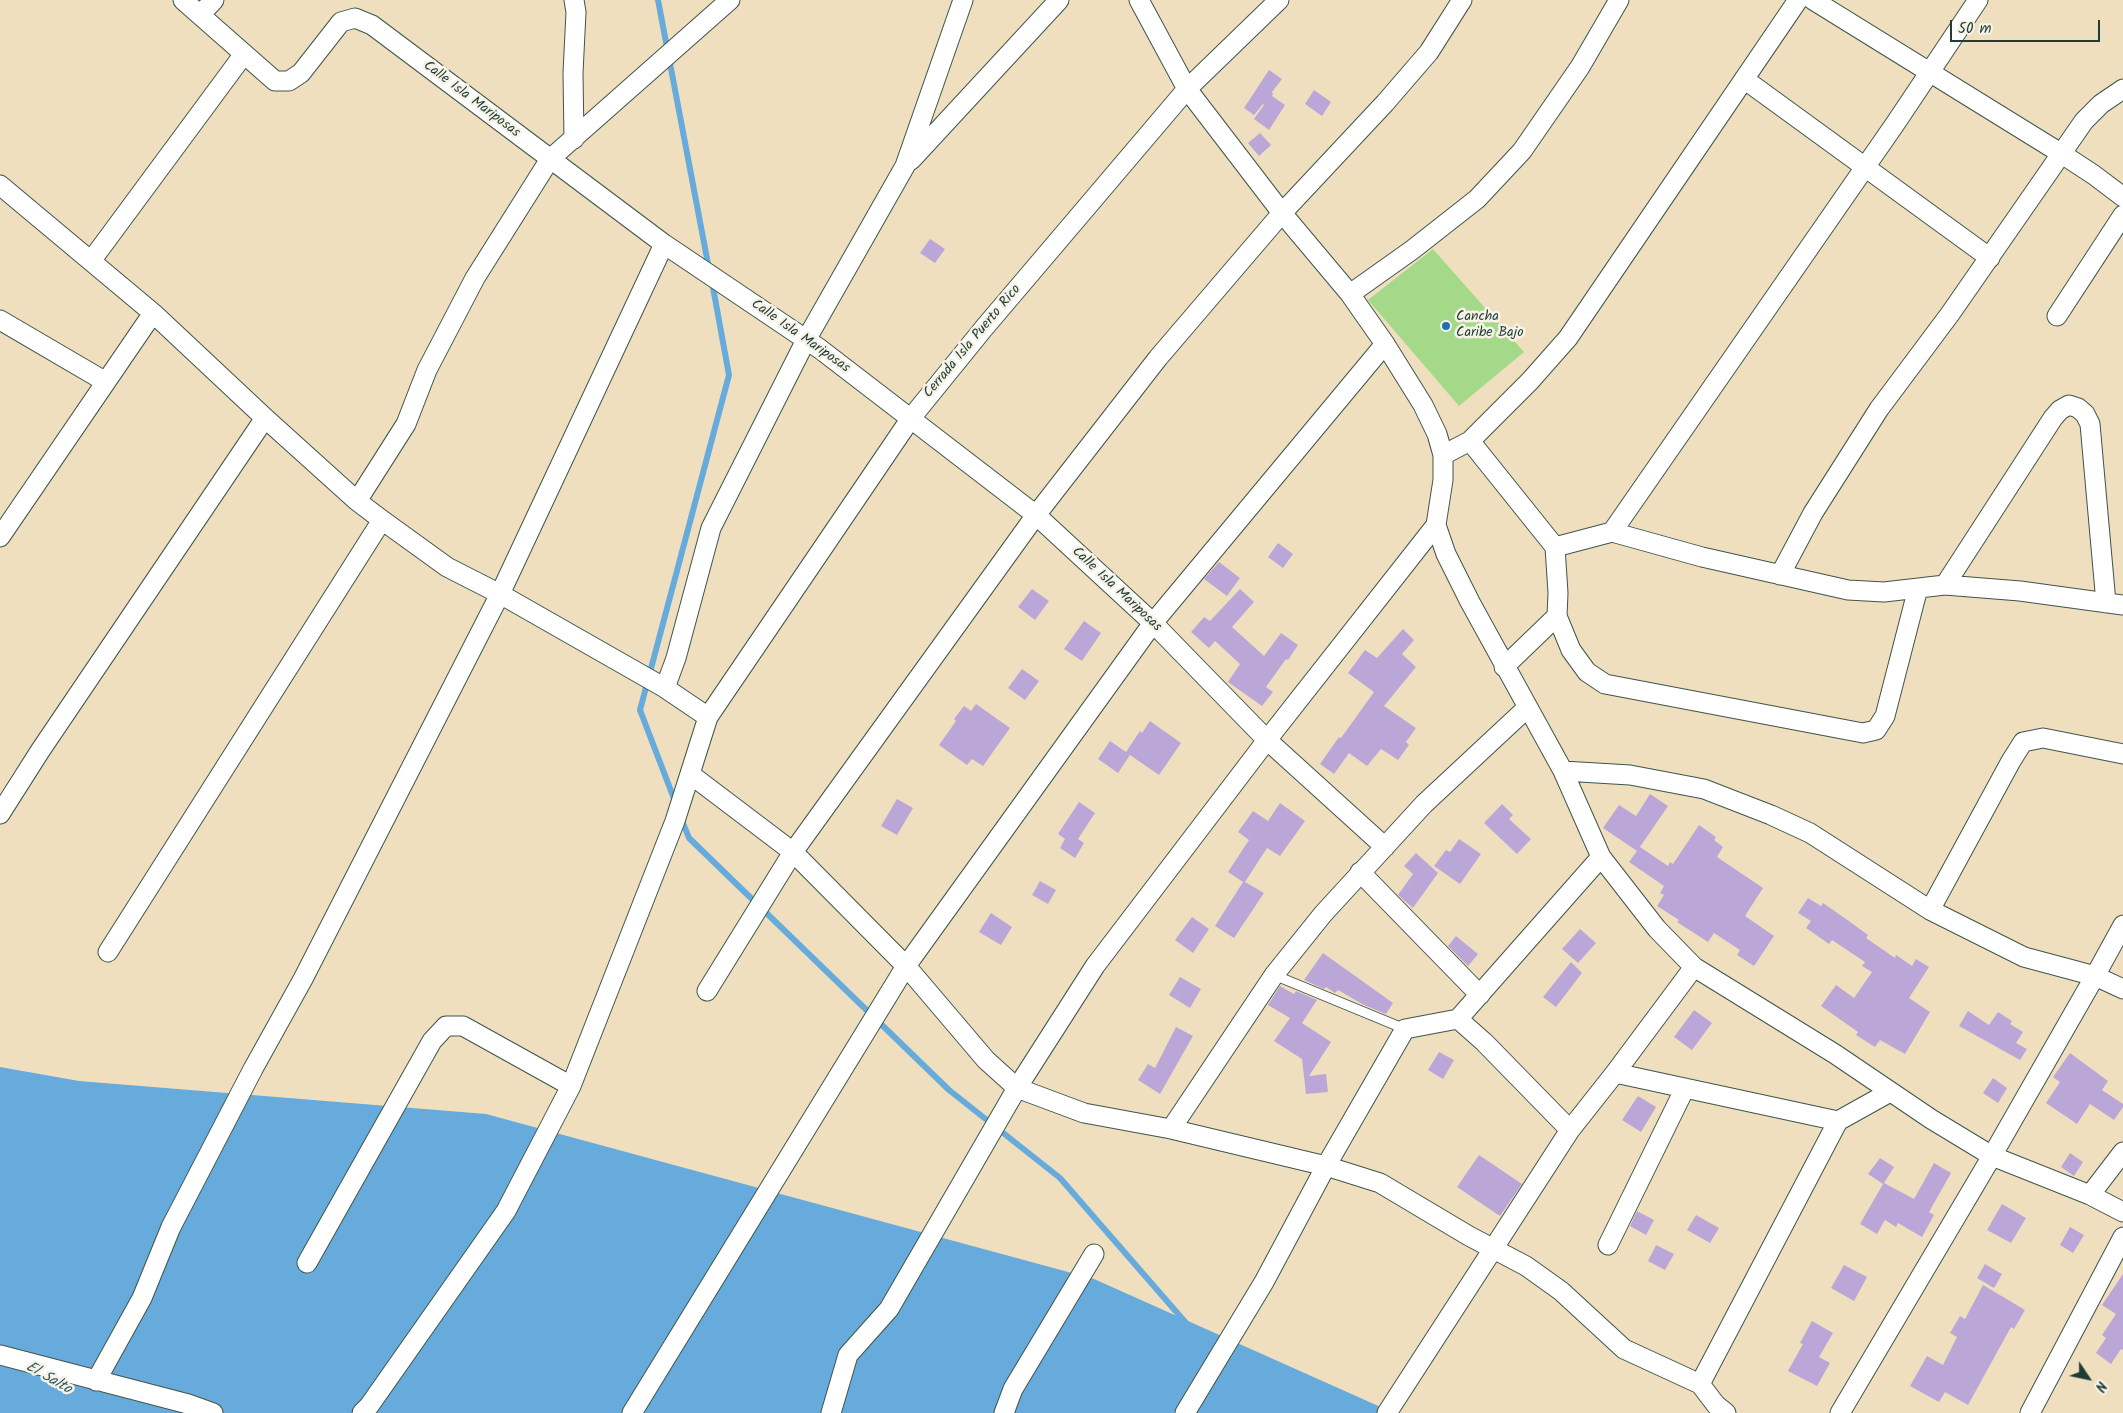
<!DOCTYPE html>
<style>
body{margin:0}
#map{position:relative;width:2123px;height:1413px;overflow:hidden;background:#efdfbf;font-family:Kalam,sans-serif}
canvas{display:block}
.north{position:absolute;left:2063px;top:1353px;width:50px;height:50px;-webkit-text-stroke:4px #f7f3e8;paint-order:stroke;rotate:124deg;font-size:14px;font-weight:700;line-height:20px;text-align:center;color:#1f3d34}
.north::after{content:'';display:block;margin:auto;width:18px;height:22px;background:#1f3d34;clip-path:polygon(50% 0,100% 100%,50% 72%,0 100%)}
.scale{position:absolute;left:1950px;top:20px;width:150px;height:22px;box-sizing:border-box;border:2px solid #1f3d34;border-top:0;padding-left:6px;font-size:15px;line-height:18px;white-space:nowrap;color:#1f3d34;-webkit-text-stroke:4px #f7f3e8;paint-order:stroke}
</style>
<div id="map">
<canvas width="2123" height="1413"></canvas>
<div class="north">N</div>
<div class="scale">50 m</div>
</div>
<script>
const c = document.querySelector('canvas').getContext('2d');
c.lineJoin = 'round';
function fill(path, color) {
  c.fillStyle = color;
  c.fill(path, 'evenodd');
}
function poly(rows) {
  const path = new Path2D();
  for (const r of rows) {
    path.moveTo(r[0], r[1]);
    for (let i = 2; i < r.length; i += 2) path.lineTo(r[i], r[i + 1]);
  }
  return path;
}
function stroke(path, color, width, dash) {
  c.strokeStyle = color;
  c.lineWidth = width;
  c.lineCap = dash ? 'butt' : 'round';
  c.setLineDash(dash || []);
  c.stroke(path);
}
function drawText(font, color, halo, rows, align = 'center') {
  c.font = font + ' Kalam,sans-serif';
  c.lineWidth = 5;
  c.setLineDash([]);
  c.textBaseline = 'middle';
  c.strokeStyle = halo;
  c.fillStyle = color;
  for (const [text, x, y, turn = 0] of rows) {
    c.save();
    c.translate(x, y);
    c.rotate((+turn || 0) * Math.PI / 180);
    c.textAlign = isNaN(turn) ? turn : align;
    if (halo) c.strokeText(text, 0, 0);
    c.fillText(text, 0, 0);
    c.restore();
  }
}
fill(poly([
 [1433,249,1524,352,1459,406,1368,300]
]), '#a5d98a');
fill(poly([
 [0,1067,79,1081,486,1114,1094,1279,1394,1413,0,1413]
]), '#66abdb');
stroke(poly([
 [658,0,709,269],
 [676,804,640,710,729,375,712,282],
 [681,818,689,838,949,1090,1060,1178,1186,1323]
]), '#66abdb', 6);
fill(poly([
 [1269,70,1282,79,1272,92,1273,94,1272,96,1285,105,1269,130,1254,119,1264,105,1263,104,1254,115,1244,108],
 [1314,90,1331,102,1322,116,1305,104],
 [1260,133,1271,145,1259,156,1248,143],
 [930,239,945,249,935,263,920,253],
 [1278,543,1293,554,1283,568,1268,557],
 [1219,562,1240,578,1227,596,1204,579],
 [1032,589,1049,601,1035,620,1018,607],
 [1240,589,1254,602,1232,627,1264,656,1281,633,1298,645,1288,660,1286,659,1266,687,1273,692,1262,706,1228,682,1240,664,1215,641,1209,648,1191,632,1204,617,1210,621],
 [1084,621,1101,633,1082,661,1064,649],
 [1403,629,1414,640,1402,654,1416,667,1384,706,1416,728,1406,742,1409,745,1398,760,1381,749,1367,766,1349,753,1334,774,1320,764,1339,737,1341,738,1374,692,1348,673,1365,650,1377,658],
 [1022,669,1039,681,1025,700,1008,688],
 [976,704,1010,728,983,766,972,759,967,765,939,745,956,721,954,719,964,706,971,711],
 [1150,721,1181,743,1159,775,1130,755,1118,773,1098,759,1110,741,1126,752,1140,731,1142,733],
 [1650,794,1668,806,1640,847,1668,866,1670,862,1673,864,1699,825,1716,837,1714,840,1723,847,1717,857,1763,888,1745,916,1774,936,1754,966,1737,955,1740,950,1714,933,1708,942,1677,922,1679,920,1657,906,1664,895,1660,893,1664,886,1629,862,1637,851,1603,828,1619,805,1636,816],
 [897,799,913,808,897,835,881,826],
 [1079,802,1095,813,1078,839,1084,843,1075,858,1060,848,1065,839,1058,834],
 [1280,803,1305,821,1280,856,1267,848,1245,882,1264,893,1234,938,1215,926,1243,882,1228,872,1249,840,1238,832,1253,811,1268,821],
 [1502,804,1513,815,1509,819,1531,839,1517,854,1484,823],
 [1459,839,1481,854,1460,884,1434,866,1446,850,1450,852],
 [1416,853,1438,873,1413,908,1398,895,1413,874,1404,866],
 [1040,881,1056,890,1048,904,1032,895],
 [1808,898,1821,906,1823,903,1846,919,1868,935,1866,938,1895,958,1896,955,1912,966,1916,959,1929,967,1909,998,1930,1012,1905,1054,1880,1040,1875,1047,1856,1035,1858,1032,1821,1006,1836,985,1854,998,1872,972,1862,966,1865,962,1832,940,1829,944,1806,928,1811,921,1798,913],
 [991,913,1012,927,1001,945,979,932],
 [1192,917,1209,929,1193,953,1175,940],
 [1580,929,1596,943,1578,963,1562,949],
 [1456,936,1478,954,1468,966,1448,946],
 [1323,953,1393,1003,1386,1014,1364,1005,1338,990,1335,993,1326,987,1324,989,1304,980],
 [1571,962,1582,973,1556,1007,1543,997],
 [1180,977,1201,989,1190,1008,1169,995],
 [1280,986,1294,994,1296,991,1317,1000,1302,1023,1331,1042,1309,1076,1326,1074,1328,1092,1306,1094,1302,1059,1274,1041,1290,1018,1268,1005],
 [1694,1010,1712,1023,1692,1050,1674,1037],
 [1968,1011,1989,1025,1998,1012,2012,1021,2010,1024,2023,1032,2016,1043,2027,1049,2020,1060,1959,1026],
 [1176,1027,1193,1036,1160,1094,1138,1080,1148,1064,1155,1068],
 [1439,1052,1454,1060,1443,1079,1428,1070],
 [2070,1053,2108,1081,2102,1090,2123,1104,2123,1107,2114,1120,2090,1104,2077,1124,2046,1103,2060,1082,2053,1077],
 [1993,1078,2007,1088,1998,1103,1983,1093],
 [1638,1096,1656,1107,1641,1132,1622,1120],
 [2070,1153,2083,1162,2074,1176,2061,1167],
 [1479,1155,1522,1184,1500,1216,1457,1187],
 [1880,1158,1894,1167,1884,1183,1914,1199,1934,1163,1951,1173,1929,1212,1934,1215,1922,1237,1898,1223,1896,1227,1885,1220,1877,1234,1860,1224,1883,1184,1868,1174],
 [2002,1204,2026,1218,2011,1243,1987,1230],
 [1637,1211,1654,1220,1646,1235,1630,1226],
 [1696,1215,1719,1228,1710,1243,1687,1230],
 [2070,1227,2084,1235,2073,1253,2060,1245],
 [1656,1245,1674,1254,1665,1270,1648,1261],
 [1985,1264,2002,1274,1994,1288,1977,1278],
 [1844,1265,1867,1277,1854,1301,1831,1288],
 [2123,1274,2123,1350,2121,1349,2111,1364,2096,1353,2106,1338,2102,1335,2116,1314,2102,1305],
 [1983,1285,2025,1310,2014,1329,2011,1327,1968,1405,1945,1392,1939,1402,1910,1386,1927,1356,1943,1365,1957,1337,1950,1333,1960,1316,1965,1319],
 [1812,1321,1833,1333,1819,1357,1830,1363,1817,1386,1788,1371,1803,1344,1800,1343]
]), '#bba7d7');
const service = poly([
 [1274,975,1405,1029]
]);
const minor = poly([
 [183,0,275,81,289,81,301,73,341,22,355,18,372,25,664,244,820,349,1036,515,1153,623,1267,740,1385,847],
 [1139,0,1187,89,1282,213,1350,294,1385,344,1423,405,1437,434,1443,455,1443,480,1436,525,1446,554,1470,602,1563,771,1601,857,1657,929,1694,967,1835,1054,1931,1119,1992,1156,2090,1195,2123,1212],
 [1813,0,2062,154,2094,175,2123,197],
 [200,15,214,0],
 [1744,79,1990,258],
 [574,139,573,73,576,12,574,0],
 [911,160,1059,0],
 [0,185,153,313,265,418,357,501,382,520,447,567,500,594,665,688,708,717],
 [91,261,244,54],
 [1350,294,1412,250,1477,199,1522,151,1580,67,1619,0],
 [2057,316,2123,215],
 [0,320,106,382],
 [1470,441,1555,547,1612,532,1702,557,1848,590,1884,592,1945,585,2020,591,2123,605],
 [1443,455,1470,441,1530,381,1568,338,1798,0],
 [357,501,406,424,427,370,475,278,550,159,730,0],
 [1612,532,1895,124,1978,0],
 [0,537,153,313],
 [1555,547,1558,593,1557,616,1571,650,1587,672,1605,684,1863,733,1876,730,1885,716,1918,588],
 [1780,575,1813,513,1879,409,1950,314,2084,121,2101,104,2123,89],
 [1945,585,2053,418,2060,410,2069,405,2078,408,2085,414,2090,424,2106,603],
 [1504,667,1557,616],
 [665,688,676,658,711,528,806,340,905,166,963,0],
 [1563,771,1630,775,1704,789,1771,815,1810,833,1930,910,2024,957,2095,976,2123,925],
 [690,774,793,852,906,966,986,1060,1017,1088,1084,1113,1171,1129,1326,1166,1405,1029,1458,1019,1484,1042,1570,1130,1615,1073,1838,1121,1890,1092],
 [0,814,40,751,265,418],
 [1360,872,1480,995],
 [1930,910,2011,761,2023,742,2043,738,2123,754],
 [108,952,382,520],
 [707,991,793,852,1036,515,1158,358,1282,213,1385,103,1429,52,1462,0],
 [1458,1019,1601,857],
 [1615,1073,1694,967],
 [1171,1129,1274,975,1323,914,1424,804,1527,708],
 [2090,1195,2123,1152],
 [1608,1245,1685,1088],
 [307,1263,432,1041,446,1026,463,1026,571,1086],
 [0,1355,188,1404,213,1413],
 [96,1381,142,1298,171,1227,253,1069,303,979,500,594,664,244],
 [1700,1384,1838,1121],
 [362,1413,369,1406,506,1211,571,1086,675,821,708,717,911,418,984,328,1187,89,1279,0],
 [632,1413,906,966,1153,623,1385,344],
 [831,1413,848,1355,889,1309,1017,1088,1095,966,1267,740,1436,525],
 [1004,1413,1013,1389,1094,1254],
 [1185,1413,1264,1282,1326,1166,1380,1183,1469,1236,1526,1266,1561,1291,1624,1349,1700,1384,1716,1405,1726,1413],
 [1387,1413,1570,1130],
 [1840,1413,1992,1156,2095,976,2123,989],
 [2030,1413,2123,1237]
]);
stroke(service, '#3e5549', 11);
stroke(minor, '#3e5549', 21);
stroke(service, '#fff', 9);
stroke(minor, '#fff', 19);
for (const [x, y, r, color] of [
 [1446,326,5,"#1f6fb2"]
]) {
  const dot = new Path2D();
  dot.arc(x, y, r, 0, 2 * Math.PI);
  c.fillStyle = color;
  c.fill(dot);
  stroke(dot, '#f7f3e8', 2);
}
drawText('14px', '#1f3d34', '#f7f3e8', [
 ["Calle Isla Mariposas",471,100,37],
 ["Calle Isla Mariposas",800,337,35],
 ["Cerrada Isla Puerto Rico",973,342,-50],
 ["Calle Isla Mariposas",1116,590,43]
]);
drawText('14px', '#1f3d34', '#f7f3e8', [
 ["Cancha",1456,318],
 ["Caribe Bajo",1456,334]
], 'left');
drawText('italic 15px', '#31585e', '#f7f3e8', [
 ["El Salto",48,1379,30]
]);
</script>
